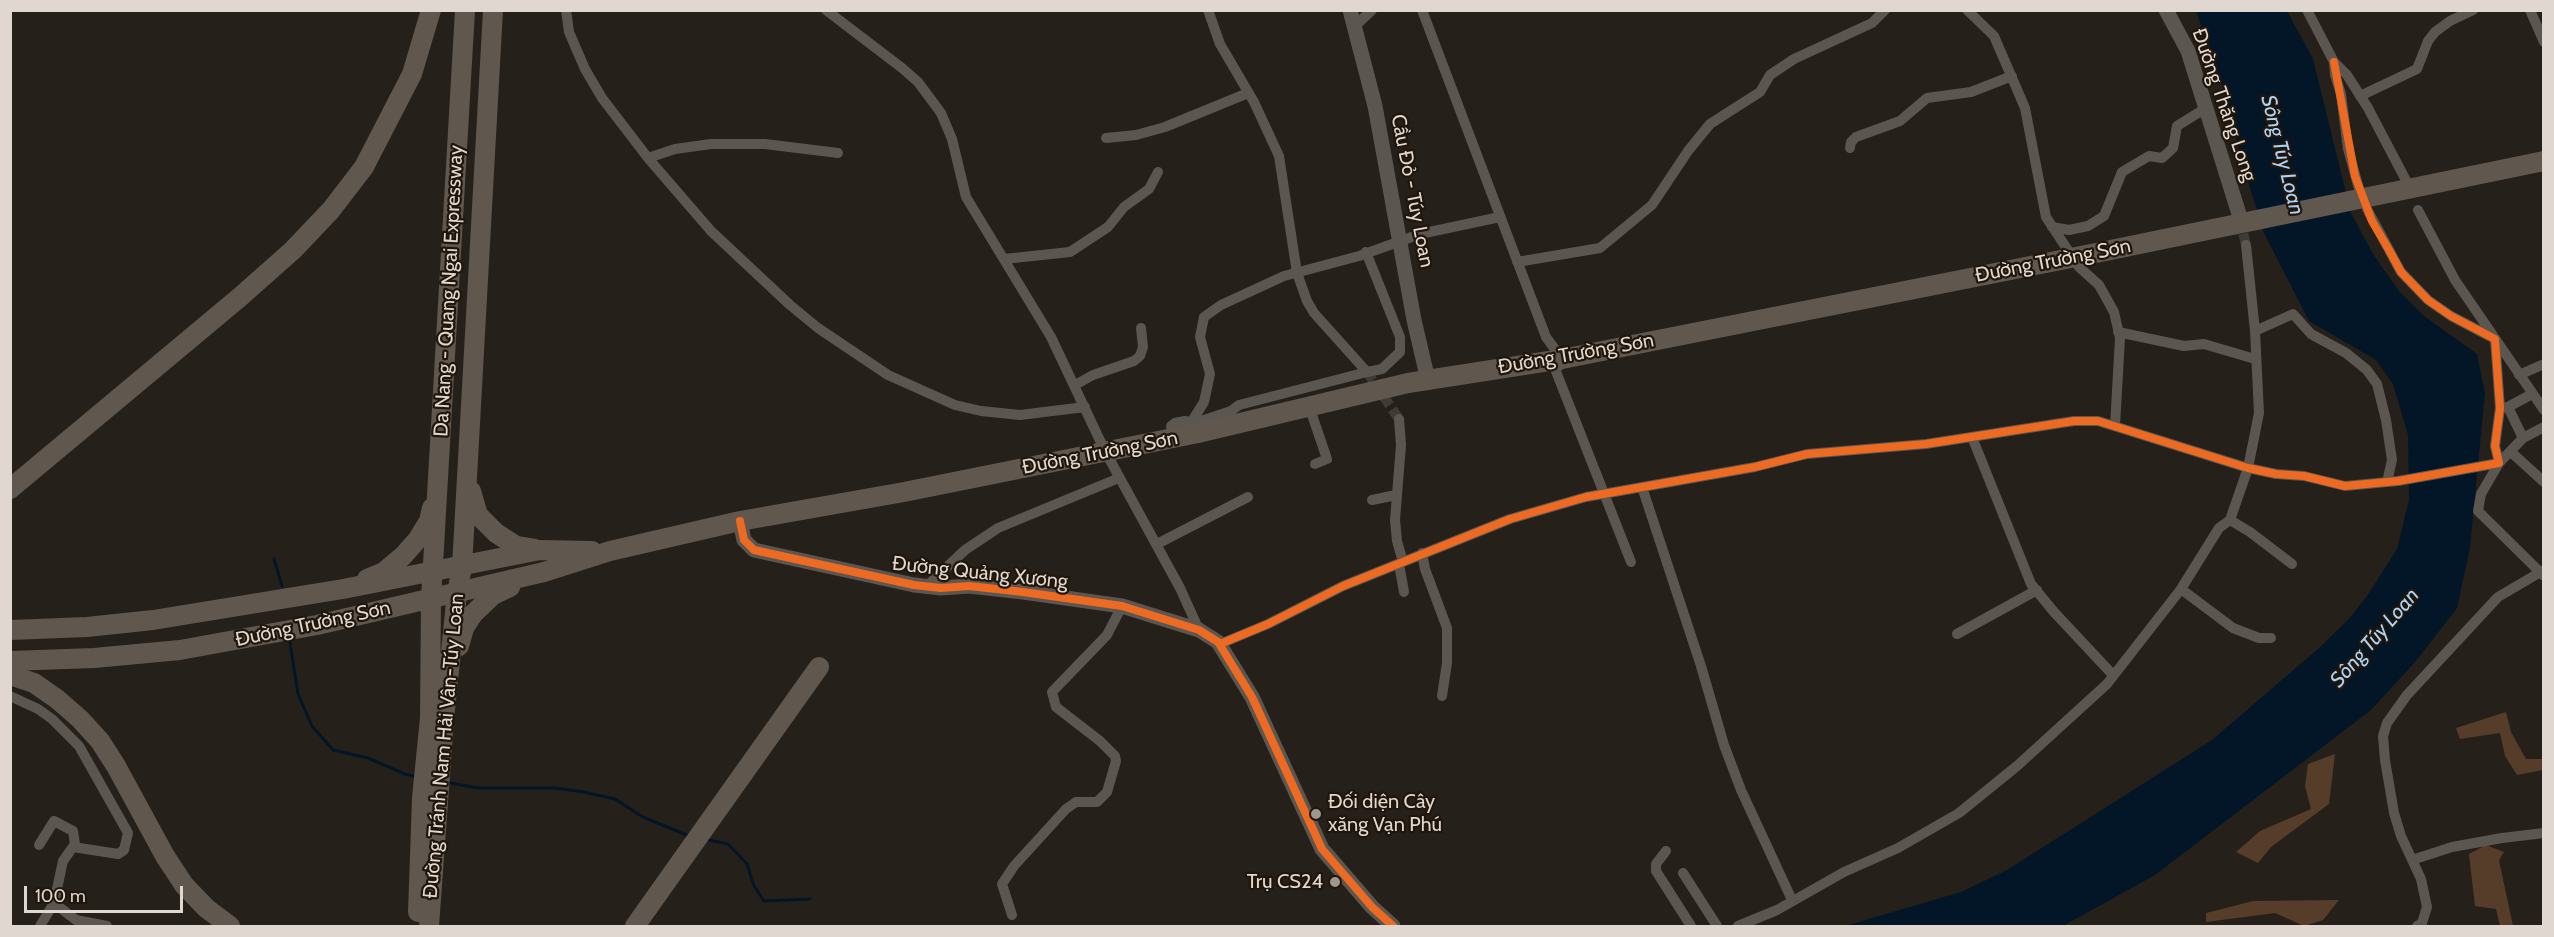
<!DOCTYPE html>
<meta charset="utf-8">
<style>
body{margin:0}
#map{position:relative;width:2554px;height:937px;overflow:hidden;background:#26201a;font-family:Cabin,sans-serif}
canvas{display:block}
.frame{position:absolute;inset:0;border:12px solid #dfd7d0;pointer-events:none}
.scale{position:absolute;left:24px;top:886px;width:159px;height:27px;box-sizing:border-box;border:3px solid #dfd7d0;border-top:0;padding-left:8px;font-size:18px;line-height:21px;white-space:nowrap;color:#dfd7d0;-webkit-text-stroke:4px #21160b;paint-order:stroke}
</style>
<div id="map">
<canvas width="2554" height="937"></canvas>
<div class="frame"></div>
<div class="scale">100 m</div>
</div>
<script>
const c = document.querySelector('canvas').getContext('2d');
c.lineJoin = 'round';
function fill(path, color) {
  c.fillStyle = color;
  c.fill(path, 'evenodd');
}
function poly(rows) {
  const path = new Path2D();
  for (const r of rows) {
    path.moveTo(r[0], r[1]);
    for (let i = 2; i < r.length; i += 2) path.lineTo(r[i], r[i + 1]);
  }
  return path;
}
function stroke(path, color, width, dash) {
  c.strokeStyle = color;
  c.lineWidth = width;
  c.lineCap = dash ? 'butt' : 'round';
  c.setLineDash(dash || []);
  c.stroke(path);
}
function drawText(font, color, halo, rows, align = 'center') {
  c.font = font + ' Cabin,sans-serif';
  c.lineWidth = 4.5;
  c.setLineDash([]);
  c.textBaseline = 'middle';
  c.strokeStyle = halo;
  c.fillStyle = color;
  for (const [text, x, y, turn = 0] of rows) {
    c.save();
    c.translate(x, y);
    c.rotate((+turn || 0) * Math.PI / 180);
    c.textAlign = isNaN(turn) ? turn : align;
    if (halo) c.strokeText(text, 0, 0);
    c.fillText(text, 0, 0);
    c.restore();
  }
}
fill(poly([
 [2506,712,2511,732,2526,759,2543,759,2543,770,2517,775,2505,756,2500,733,2460,739,2456,728],
 [2335,754,2329,804,2271,847,2258,863,2236,852,2260,831,2311,809,2305,786,2308,764],
 [2486,845,2504,852,2499,860,2513,926,2500,926,2496,909,2475,906,2469,854],
 [2339,900,2323,920,2304,926,2275,913,2206,922,2206,913,2253,901]
]), '#553d29');
fill(poly([
 [2196,11,2287,11,2313,59,2351,213,2373,254,2399,291,2424,316,2477,354,2485,393,2470,548,2457,608,2416,661,2371,710,2155,875,2063,926,1845,926,1961,892,2007,870,2212,740,2319,648,2348,620,2367,596,2397,549,2409,500,2408,435,2393,384,2376,360,2309,321,2264,233,2240,156,2228,103]
]), '#031627');
stroke(poly([
 [274,559,282,586],
 [290,643,298,694,312,726,333,750,368,758,405,774,418,777],
 [445,782,478,788,555,788,584,792,615,799,643,817,689,836],
 [704,839,728,844,747,864,754,886,764,901,810,899]
]), '#031627', 3);
stroke(poly([
 [2240,219,2246,245],
 [1367,372,1399,419]
]), '#423b35', 10, [10, 5]);
stroke(poly([
 [566,10,569,32,585,69,602,98,648,158,711,231,790,305,818,328,888,375,955,405,981,411,1020,415,1085,407],
 [826,10,902,68,918,82,941,113,952,139,966,197,1051,337,1105,451,1180,588,1199,630],
 [1208,10,1220,44,1254,102,1279,156,1297,273,1307,301,1314,313,1367,372,1382,369,1400,352,1400,337,1366,252],
 [1422,10,1546,337,1562,359,1563,363,1555,369,1557,374,1631,562],
 [1967,10,1994,36,2025,108,2046,217,2079,267,2099,285,2114,312,2120,338,2115,426],
 [2307,10,2334,62,2347,75,2368,108,2410,188],
 [2530,10,2544,42],
 [1354,27,1372,10],
 [2334,62,2335,75,2341,94,2348,149,2359,189],
 [2360,96,2417,69,2428,41,2435,32,2450,21,2473,10],
 [1106,138,1136,135,1165,127,1248,93],
 [1850,148,1851,142,1856,137,1900,121,1927,98,1971,92,2012,76],
 [648,158,675,149,711,144,765,144,838,153],
 [2418,210,2455,280,2544,410],
 [2052,227,2069,230,2088,226,2104,216,2122,172,2149,156,2162,158,2173,148,2177,126,2206,108],
 [1004,259,1070,252,1108,227,1124,207,1149,189,1158,172],
 [1517,262,1600,248,1652,205,1688,151,1710,124,1760,92,1770,75,1794,59,1872,23,1885,10],
 [2255,331,2293,314,2311,334,2346,353,2367,370,2377,384,2386,420,2392,460,2387,482],
 [2118,332,2184,346,2204,344,2255,359],
 [2519,375,2544,364],
 [1075,385,1093,375,1134,361,1140,356,1143,347,1141,328],
 [1309,406,1327,459,1315,464],
 [2508,407,2523,438],
 [2500,408,2508,407,2532,394],
 [1399,419,1401,445,1395,520,1397,541,1403,562],
 [1195,423,1194,418,1204,402,1210,374,1200,337,1204,317,1221,305,1284,276,1359,256,1420,234,1500,217],
 [2544,427,2523,438,2499,463,2481,494,2478,511,2544,576],
 [1972,437,2031,584,2054,612,2113,675],
 [1173,438,1171,426,1175,423,1185,421,1195,423,1231,411,1239,405,1367,372],
 [2511,452,2544,482],
 [1642,487,1701,666,1724,745,1741,790,1792,900],
 [1372,500,1396,495],
 [2230,520,2250,532,2292,564],
 [1157,544,1248,497],
 [1422,553,1425,569,1447,628,1447,663,1442,696],
 [1399,564,1404,592],
 [926,587,965,550,998,528,1119,478],
 [2181,589,2233,628,2259,638,2271,638],
 [1957,634,2037,590],
 [1220,644,1268,624,1343,586,1510,519,1586,497,1755,467,1807,454,1926,444,2074,421,2098,421,2248,468,2276,474,2304,476,2345,486,2398,481,2499,463,2495,446,2500,408,2495,339,2451,316,2428,300,2401,272,2367,209],
 [10,696,38,709,52,719,79,746,128,833,124,850,118,854,73,847],
 [39,845,54,821,73,831,75,844,63,861,54,903,40,926],
 [1666,851,1656,864,1656,871,1691,926],
 [2412,860,2452,847,2502,838,2544,833],
 [1683,873,1717,926],
 [54,903,76,920,107,926],
 [1012,915,1002,884,1014,866,1066,809,1076,802,1097,802,1107,792,1116,761,1115,756,1100,741,1056,707,1052,692,1107,635,1122,606],
 [1738,926,1777,910,1844,872,1898,848,1959,813,2017,766,2107,684,2181,589,2219,528,2230,520,2248,468,2259,413,2255,331,2246,245],
 [2417,926,2422,923,2427,907,2421,879,2401,836,2394,813,2385,760,2383,736,2387,723,2407,695,2498,597,2544,570]
]), '#5c5651', 10);
stroke(poly([
 [1350,10,1375,106,1414,320,1428,380],
 [2166,10,2188,51,2239,214],
 [740,521,744,540,754,550,914,585,941,588,969,586,1023,592,1122,606,1199,630,1218,642,1252,697,1322,849,1372,907,1393,926]
]), '#5c5651', 15);
stroke(poly([
 [10,489,240,297,293,250,331,210,364,167,412,74,431,10],
 [471,491,478,515,496,533,516,546,535,549],
 [367,579,384,572,403,556,418,539,429,521,432,508],
 [10,630,87,627,153,620,343,589,540,550,592,551],
 [459,646,464,628,473,614,493,595,510,587],
 [10,661,94,658,180,650,317,625,544,572,610,551,740,521,904,492,1198,433,1408,383,1562,359,2096,253,2544,161],
 [10,675,34,683,57,699,80,719,100,741,116,766,165,856,184,885,206,908,230,926],
 [418,912,422,798,430,718,431,599,465,10],
 [429,926,444,719,457,593,462,567,493,10],
 [635,926,819,667]
]), '#60574f', 20);
stroke(poly([
 [740,521,744,540,754,550,914,585,941,588,969,586,1023,592,1122,606,1199,630,1218,642,1252,697,1322,849,1372,907,1393,926],
 [1220,644,1268,624,1343,586,1510,519,1586,497,1755,467,1807,454,1926,444,2074,421,2098,421,2248,468,2276,474,2304,476,2345,486,2398,481,2499,463,2495,446,2500,408,2495,339,2451,316,2428,300,2401,272,2389,250,2372,221,2355,176,2334,62]
]), '#ed6a23', 8);
for (const [x, y, r, color] of [
 [1316,814,6,"#9e9790"],
 [1335,882,6,"#9e9790"]
]) {
  const dot = new Path2D();
  dot.arc(x, y, r, 0, 2 * Math.PI);
  c.fillStyle = color;
  c.fill(dot);
  stroke(dot, '#21160b', 2);
}
drawText('20px', '#dfd7d0', '#21160b', [
 ["Đường Thăng Long",2224,105,71],
 ["Cầu Đỏ - Túy Loan",1412,191,79],
 ["Đường Trường Sơn",2053,261,-11],
 ["Da Nang - Quang Ngai Expressway",449,291,-87],
 ["Đường Trường Sơn",1576,354,-10],
 ["Đường Trường Sơn",1100,453,-11],
 ["Đường Quảng Xương",980,573,6],
 ["Đường Trường Sơn",313,624,-12],
 ["Đường Tránh Nam Hải Vân-Túy Loan",444,746,-85]
]);
drawText('20px', '#dfd7d0', '#21160b', [
 ["Đối diện Cây",1328,802],
 ["xăng Vạn Phú",1328,825],
 ["Trụ CS24",1323,882,"right"]
], 'left');
drawText('italic 21px', '#acd4fa', '#21160b', [
 ["Sông Túy Loan",2282,155,76],
 ["Sông Túy Loan",2375,638,-49]
]);
</script>
